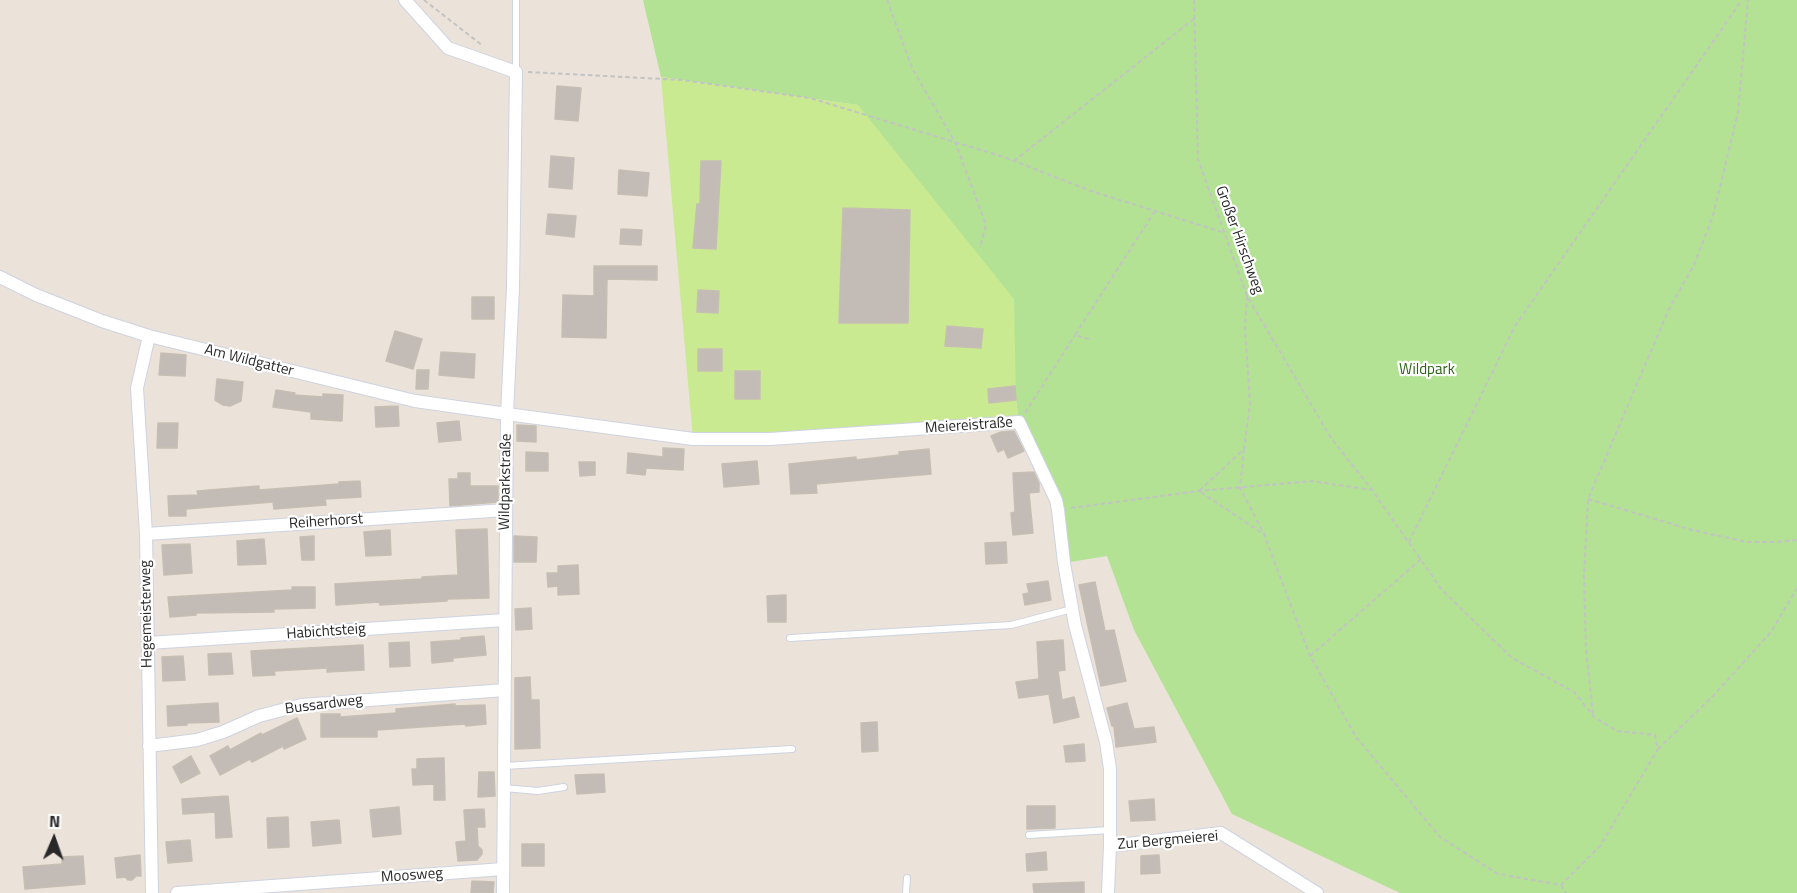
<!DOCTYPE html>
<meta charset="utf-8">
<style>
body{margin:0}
#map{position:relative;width:1797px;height:893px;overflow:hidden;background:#ebe2d9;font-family:"Titillium Web",sans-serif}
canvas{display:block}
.north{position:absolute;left:24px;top:809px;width:60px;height:60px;-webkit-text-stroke:4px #fff;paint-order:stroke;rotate:2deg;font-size:16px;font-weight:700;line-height:24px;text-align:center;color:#282828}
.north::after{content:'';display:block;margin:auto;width:21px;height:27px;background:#282828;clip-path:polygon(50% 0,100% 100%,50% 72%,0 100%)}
</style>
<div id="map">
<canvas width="1797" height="893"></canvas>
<div class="north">N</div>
</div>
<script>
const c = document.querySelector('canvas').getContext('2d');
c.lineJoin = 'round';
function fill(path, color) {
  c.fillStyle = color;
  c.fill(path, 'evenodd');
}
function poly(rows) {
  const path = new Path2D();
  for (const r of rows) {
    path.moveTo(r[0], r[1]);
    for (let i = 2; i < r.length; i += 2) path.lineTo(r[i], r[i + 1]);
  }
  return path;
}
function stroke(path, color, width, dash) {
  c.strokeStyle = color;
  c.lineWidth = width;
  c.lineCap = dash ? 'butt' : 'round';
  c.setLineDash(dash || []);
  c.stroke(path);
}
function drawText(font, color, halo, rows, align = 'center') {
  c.font = font + ' "Titillium Web",sans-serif';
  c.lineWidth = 4.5;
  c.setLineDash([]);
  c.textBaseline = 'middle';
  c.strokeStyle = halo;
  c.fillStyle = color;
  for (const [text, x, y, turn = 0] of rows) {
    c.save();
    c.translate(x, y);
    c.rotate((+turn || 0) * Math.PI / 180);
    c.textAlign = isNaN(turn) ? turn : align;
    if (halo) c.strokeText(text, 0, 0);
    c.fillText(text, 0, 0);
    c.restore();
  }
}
fill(poly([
 [643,0,1797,0,1797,893,1400,893,1232,814,1134,630,1107,556,1064,563,1058,510,1019,422,1016,400,858,105,661,77]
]), '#b3e294');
fill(poly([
 [661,77,858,105,1014,299,1016,400,1019,422,693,439]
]), '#c9ea90');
const building = poly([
 [557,86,581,88,578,121,555,119,557,86],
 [551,156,574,158,572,189,549,187,551,156],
 [701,161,721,161,716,249,693,248,697,204,700,204,701,161],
 [619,170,649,173,647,196,618,194,619,170],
 [843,208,910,210,908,323,839,323,843,208],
 [548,214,576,216,574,237,546,234,548,214],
 [621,229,642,230,641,245,620,244,621,229],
 [594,266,657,266,657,280,607,279,606,338,562,337,563,295,594,296,594,266],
 [698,290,719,291,718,313,697,312,698,290],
 [472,297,494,297,494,319,472,319,472,297],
 [947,326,983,329,981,348,945,346,947,326],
 [395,331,422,339,413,369,386,361,395,331],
 [698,349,722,349,722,371,698,371,698,349],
 [441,352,475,354,474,378,439,375,441,352],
 [161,353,186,355,185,376,159,375,161,353],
 [417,370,429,370,428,389,416,389,417,370],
 [735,371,760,371,760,399,735,399,735,371],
 [217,379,243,382,241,401,230,406,223,405,215,400,217,379],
 [1015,386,1016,400,989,403,988,389,1015,386],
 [276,390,295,393,294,395,323,397,323,394,343,395,342,421,311,419,311,412,273,407,276,390],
 [398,406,399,426,376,427,375,407,398,406],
 [459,421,461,440,439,442,437,423,459,421],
 [158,423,178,423,177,448,157,448,158,423],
 [517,425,536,426,536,442,517,441,517,425],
 [1014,431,1024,451,1008,458,1004,449,998,452,991,436,1001,432,1014,431],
 [663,448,684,449,683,470,646,468,645,475,627,473,628,453,663,457,663,448],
 [929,449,931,474,816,484,817,493,791,494,789,464,856,457,856,460,899,455,899,452,929,449],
 [526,452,548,453,548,471,526,471,526,452],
 [757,461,759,484,724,487,722,464,757,461],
 [579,462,595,462,595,475,580,476,579,462],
 [1034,472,1039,483,1039,492,1029,493,1033,533,1013,535,1011,513,1015,512,1013,473,1034,472],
 [458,473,470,473,470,486,498,486,498,502,450,506,449,479,458,479,458,473],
 [360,481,361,497,325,499,326,505,274,509,273,502,186,509,186,516,169,516,168,496,198,495,197,491,259,486,259,490,339,484,339,482,360,481],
 [487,529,489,598,447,599,447,601,380,605,379,602,336,605,335,584,422,579,422,577,458,575,456,530,487,529],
 [390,530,391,555,366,556,364,532,390,530],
 [314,536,314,560,302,560,300,537,314,536],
 [514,536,537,537,536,562,514,562,514,536],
 [264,539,266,564,238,565,237,541,264,539],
 [1006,542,1007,563,986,564,985,543,1006,542],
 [190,544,192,573,164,575,162,545,190,544],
 [578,565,579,594,558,595,558,586,548,587,547,573,558,573,558,566,578,565],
 [1048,581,1051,600,1025,605,1023,594,1029,593,1027,584,1048,581],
 [1095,582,1105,631,1114,630,1126,681,1101,686,1079,585,1095,582],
 [292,587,315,587,315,608,274,609,274,612,196,613,196,615,170,617,168,597,292,590,292,587],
 [786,595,786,622,768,622,767,596,786,595],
 [531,608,532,629,516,630,515,609,531,608],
 [484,636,486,655,453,658,453,661,432,663,431,642,461,640,461,638,484,636],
 [1063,640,1065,670,1058,671,1062,700,1074,697,1079,717,1054,723,1049,694,1019,698,1016,682,1039,679,1037,642,1063,640],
 [409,642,410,666,390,667,389,643,409,642],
 [363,645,364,670,327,672,327,668,274,671,275,675,253,676,251,651,363,645],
 [231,653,233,674,209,675,208,654,231,653],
 [183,656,185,680,163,681,162,657,183,656],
 [530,677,531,700,539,700,540,748,515,749,515,678,530,677],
 [218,703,219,722,187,723,187,725,168,726,167,706,218,703],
 [1127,703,1134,729,1154,727,1156,742,1116,747,1114,726,1112,726,1107,708,1127,703],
 [455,704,455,706,485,705,486,724,466,726,465,724,377,730,377,737,321,737,321,714,340,714,340,717,396,713,396,709,455,704],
 [297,718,306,739,284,749,283,746,252,762,250,759,220,775,210,756,228,746,230,750,261,733,262,735,297,718],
 [877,722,878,751,862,752,861,723,877,722],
 [1084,744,1085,761,1066,762,1064,746,1084,744],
 [191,756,200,773,181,783,173,767,191,756],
 [444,758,445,800,434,800,434,784,413,785,412,769,417,769,417,759,444,758],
 [479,772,494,772,495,796,478,797,479,772],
 [604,774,605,792,577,794,575,775,604,774],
 [228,796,232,837,216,838,215,812,183,814,182,799,228,796],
 [1154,799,1155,820,1131,821,1129,801,1154,799],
 [1027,806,1055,806,1055,828,1027,829,1027,806],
 [399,807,401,834,373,837,370,810,399,807],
 [484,809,485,827,477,827,478,846,482,850,482,854,477,860,458,861,456,842,466,841,464,810,484,809],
 [288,817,289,847,268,848,267,818,288,817],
 [339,820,341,843,313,846,311,822,339,820],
 [190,840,192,861,168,863,166,842,190,840],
 [522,844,544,844,544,866,522,866,522,844],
 [1046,852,1047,870,1027,871,1026,854,1046,852],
 [140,855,141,876,136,876,132,880,128,880,125,877,117,878,115,858,140,855],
 [1159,855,1160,873,1141,874,1141,856,1159,855],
 [83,856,85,884,25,889,23,867,62,864,62,857,83,856],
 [472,881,494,882,493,893,471,893,472,881],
 [1084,882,1084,893,1034,893,1033,884,1084,882]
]);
fill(building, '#c3bcb6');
stroke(building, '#c6beb3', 1.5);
const lane = poly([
 [516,0,516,72],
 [790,638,1011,625,1072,609],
 [504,766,792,749],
 [504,788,538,791,564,787],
 [1029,835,1110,830],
 [906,893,907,878]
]);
const street = poly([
 [405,0,448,48,516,72,513,288,507,414,503,893],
 [0,277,36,295,102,321,149,336,415,401,507,414,693,439,770,439,1019,422,1056,500,1058,510,1064,563,1075,625,1106,742,1110,769,1110,846,1108,893],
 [149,336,137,388,146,534,152,893],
 [146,534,506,510],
 [148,643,505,620],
 [149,746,197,740,223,732,259,716,301,705,505,690],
 [1110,846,1221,833,1317,893],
 [177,893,503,869]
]);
stroke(lane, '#ced3e1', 8);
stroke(street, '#ced3e1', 14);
stroke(poly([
 [424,0,483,46],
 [887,0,912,68,956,144,986,225,980,248],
 [1194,0,1198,159,1247,296,1331,438,1372,490,1442,590,1512,658,1574,692,1594,717,1617,731,1655,735,1658,749,1714,695,1771,632,1797,588],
 [528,72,682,80,810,98,1004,157,1091,191,1225,233],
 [1014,161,1195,18],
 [1247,296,1245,329,1250,404,1244,449,1199,491,1262,533],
 [1089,339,1075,335,1155,211],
 [1025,413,1075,335],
 [1244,449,1240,488,1264,534,1310,656,1356,737,1440,837,1498,874,1561,885,1600,846,1658,749],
 [1588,499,1692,530,1747,542,1778,542,1797,540],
 [1071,508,1199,491,1312,481,1372,490],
 [1409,542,1515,326,1742,0],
 [1310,656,1421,559],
 [1593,714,1586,650,1584,576,1588,499,1668,311,1694,265,1713,216,1738,112,1748,0],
 [1561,885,1566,893]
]), '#c3c3c3', 2, [4.5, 3]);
stroke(lane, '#fff', 6);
stroke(street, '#fff', 12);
drawText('15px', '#282828', '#fff', [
 ["Großer Hirschweg",1239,240,70],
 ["Am Wildgatter",249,361,14],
 ["Meiereistraße",969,426,-4],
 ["Wildparkstraße",506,482,-89],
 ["Reiherhorst",326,522,-4],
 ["Hegemeisterweg",147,614,-91],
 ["Habichtsteig",326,632,-4],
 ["Bussardweg",324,705,-7],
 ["Zur Bergmeierei",1168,841,-5],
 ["Moosweg",412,876,-4]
]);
drawText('15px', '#2d6419', '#fff', [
 ["Wildpark",1427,370]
]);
</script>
